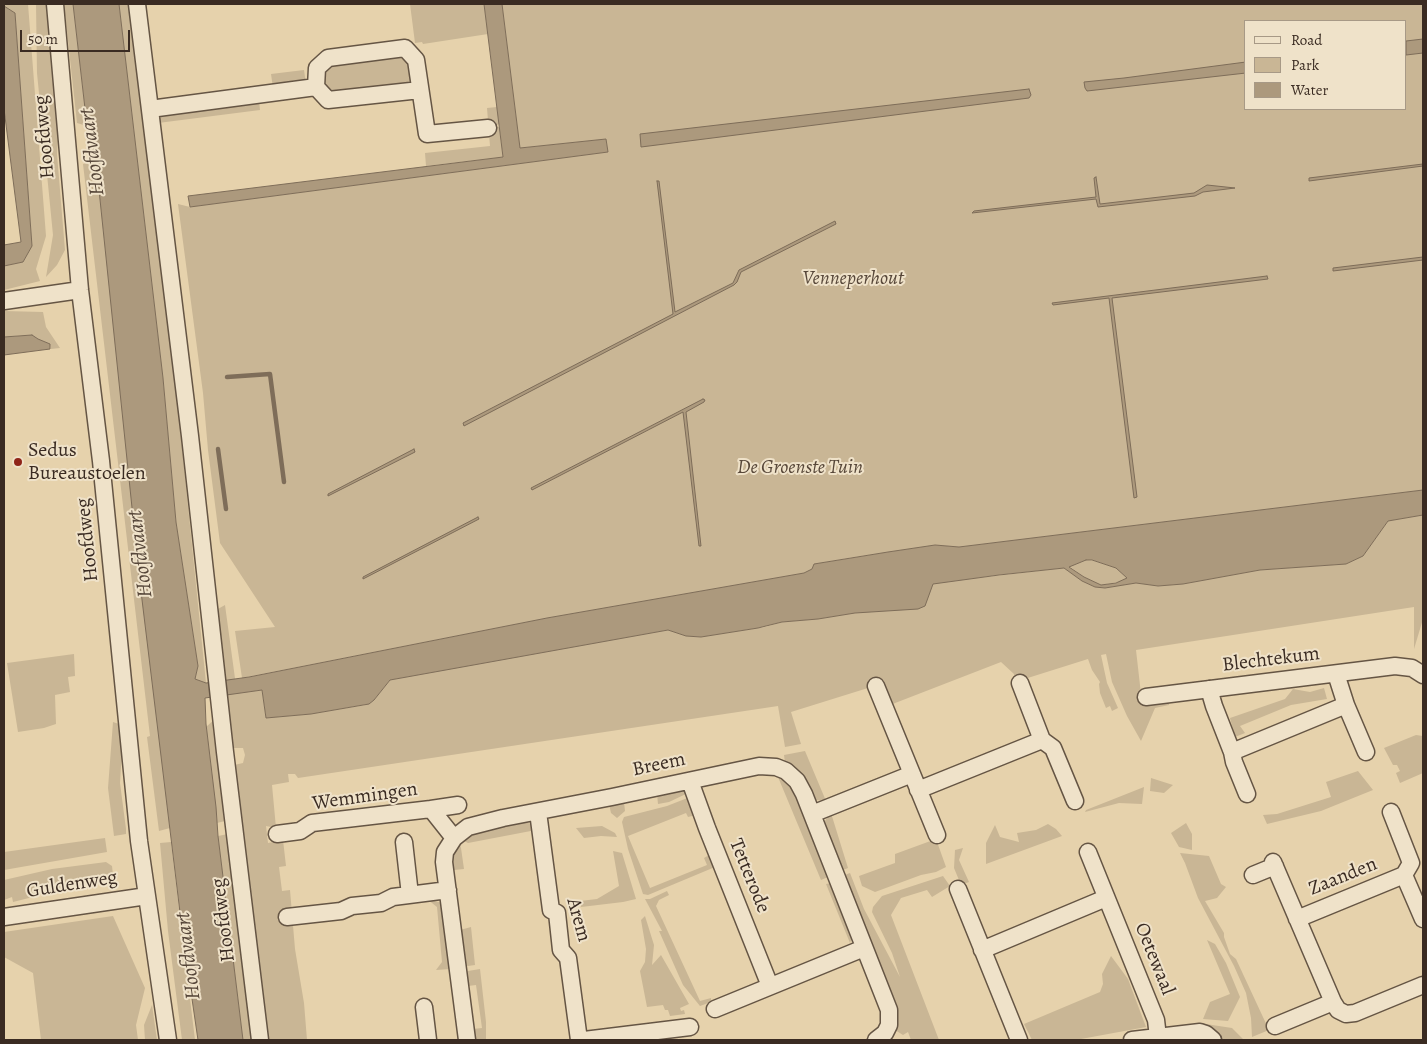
<!DOCTYPE html>
<style>
body{margin:0}
#map{position:relative;width:1427px;height:1044px;overflow:hidden;background:#e6d2ac;font-family:Alegreya,serif}
canvas{display:block}
.frame{position:absolute;inset:0;border:5px solid #3a2b22;pointer-events:none}
.legend{position:absolute;left:1244px;top:20px;width:162px;height:90px;box-sizing:border-box;background:#efe2c9;border:1px solid #a79986;margin:0;padding:6px 9px;list-style:none;font-size:15px;color:#3a2b22}
.legend li{display:flex;align-items:center;gap:10px;height:25px}
.legend b{width:25px;border:1px solid #a79986}
.scale{position:absolute;left:20px;top:30px;width:110px;height:22px;box-sizing:border-box;border:2px solid #3a2b22;border-top:0;padding-left:6px;font-size:15px;line-height:18px;white-space:nowrap;color:#3a2b22;-webkit-text-stroke:4px #efe2c9;paint-order:stroke}
</style>
<div id="map">
<canvas width="1427" height="1044"></canvas>
<div class="frame"></div>
<ul class="legend">
<li><b style="height:6px;background:#efe2c9"></b>Road</li>
<li><b style="height:14px;background:#c9b695"></b>Park</li>
<li><b style="height:14px;background:#ac997d"></b>Water</li>
</ul>
<div class="scale">50 m</div>
</div>
<script>
const c = document.querySelector('canvas').getContext('2d');
c.lineJoin = 'round';
function fill(path, color) {
  c.fillStyle = color;
  c.fill(path, 'evenodd');
}
function poly(rows) {
  const path = new Path2D();
  for (const r of rows) {
    path.moveTo(r[0], r[1]);
    for (let i = 2; i < r.length; i += 2) path.lineTo(r[i], r[i + 1]);
  }
  return path;
}
function stroke(path, color, width, dash) {
  c.strokeStyle = color;
  c.lineWidth = width;
  c.lineCap = dash ? 'butt' : 'round';
  c.setLineDash(dash || []);
  c.stroke(path);
}
function drawText(font, color, halo, rows, align = 'center') {
  c.font = font + ' Alegreya,serif';
  c.lineWidth = 4;
  c.setLineDash([]);
  c.textBaseline = 'middle';
  c.strokeStyle = halo;
  c.fillStyle = color;
  for (const [text, x, y, turn = 0] of rows) {
    c.save();
    c.translate(x, y);
    c.rotate((+turn || 0) * Math.PI / 180);
    c.textAlign = isNaN(turn) ? turn : align;
    if (halo) c.strokeText(text, 0, 0);
    c.fillText(text, 0, 0);
    c.restore();
  }
}
fill(poly([
 [4,4,28,4,46,236,36,269,40,281,4,290,4,266,23,262,32,246,15,13,4,6],
 [36,4,49,4,60,103,57,154,65,250,57,265,46,277,53,235,37,73],
 [64,4,73,4,87,126,77,123],
 [119,4,132,4,171,339,206,683,195,679,198,666,176,522,163,378],
 [410,4,484,4,488,34,423,44,422,42,415,43],
 [502,4,1423,4,1423,490,959,547,935,545,849,558,814,564,812,569,804,573,547,618,242,678,235,631,275,627,220,543,208,450,203,393,178,204,190,207,608,152,606,139,520,148],
 [1246,21,1406,21,1406,109,1246,109],
 [399,55,409,60,412,79,408,85,338,96,326,89,324,74,327,66],
 [304,70,306,84,302,85,297,80,279,83,275,88,273,88,271,74],
 [259,101,260,110,158,123,157,119,169,112],
 [497,107,499,124,497,125,497,127,499,127,503,157,426,166,425,153,490,146,487,108],
 [96,161,170,828,159,831,147,737,150,736,83,164],
 [4,311,43,312,46,327,60,348,51,349,50,344,27,335,4,337],
 [1423,515,1423,619,1414,649,1414,607,1136,650,1141,694,1169,700,1169,705,1155,708,1141,741,1127,716,1112,682,1106,654,1101,655,1107,683,1118,708,1112,711,1110,706,1106,708,1100,693,1099,684,1100,682,1092,670,1088,659,1015,682,1014,674,1001,662,890,705,884,683,791,712,801,744,785,747,778,706,298,778,295,774,288,774,289,782,272,785,276,828,266,826,268,843,283,840,286,866,279,867,282,891,290,890,295,949,304,1003,307,1040,267,1040,257,950,237,800,240,799,234,765,243,763,245,755,243,748,232,748,216,610,225,605,237,693,262,690,266,718,311,714,365,705,374,700,390,680,443,670,668,630,686,636,701,637,765,627,782,622,818,619,855,613,932,585,933,583,1064,568,1082,581,1095,587,1105,588,1136,583,1158,586,1183,584,1260,570,1346,564,1363,556,1388,521],
 [1085,560,1094,561,1116,568,1127,578,1124,581,1101,585,1084,577,1069,566],
 [74,654,75,676,68,677,70,692,55,695,56,724,44,728,18,732,7,663],
 [1324,688,1327,699,1291,705,1240,726,1245,733,1235,737,1230,718,1285,699,1293,689,1310,692],
 [215,719,226,807,225,821,217,823,206,727],
 [113,722,119,724,123,733,120,783,126,829,126,834,114,836,108,788],
 [1416,735,1423,736,1423,773,1400,783,1396,773,1400,771,1397,765,1393,765,1384,748],
 [805,751,826,801,816,800,801,777,785,763,784,755],
 [1358,771,1373,790,1321,811,1267,824,1263,815,1277,814,1331,797,1326,782],
 [778,777,782,778,792,787,828,877,821,880],
 [1151,778,1173,785,1164,793,1150,791],
 [1144,787,1142,804,1119,803,1085,812,1086,810],
 [681,789,688,793,669,802,658,804,657,794],
 [690,797,696,815,688,817,686,813,628,836,650,888,707,865,704,858,709,855,715,867,648,895,643,894,628,849,622,822,624,817,667,806],
 [624,802,625,811,617,818,611,813,609,804],
 [831,813,848,868,841,871,821,826],
 [524,822,532,824,536,830,468,843,462,840,475,832],
 [1186,823,1192,834,1192,850,1179,847,1171,833],
 [1048,824,1056,829,1062,836,986,864,986,843,995,825,1000,837,1019,842,1017,833,1036,830],
 [602,826,615,833,617,837,601,836,584,838,576,828],
 [228,834,252,1040,243,1040,218,836],
 [105,838,107,852,4,870,4,852],
 [936,839,946,867,936,872,921,875,875,892,862,886,859,876,895,863,895,854],
 [171,842,182,933,195,1040,182,1040,168,931,160,843],
 [459,843,461,848,464,869,454,870,452,859],
 [963,848,959,860,969,882,961,885,954,868,955,850],
 [613,851,622,853,636,899,623,902,581,907,580,901,597,899,619,886],
 [1180,853,1209,856,1221,884,1226,887,1217,898,1205,901,1224,933,1224,937,1230,954,1236,959,1269,1030,1252,1037,1251,1018,1246,993,1234,966,1198,898,1185,863],
 [106,862,112,866,113,875,109,878,13,902,12,897,4,900,4,880,52,869],
 [850,873,864,909,900,977,892,953,872,912,873,907,882,896,943,876,950,886,932,897,927,890,901,898,891,915,939,1040,911,1040,908,1032,903,1035,895,1030,898,1019,897,1005,842,876],
 [831,883,852,937,850,943,826,884],
 [667,891,669,895,659,900,656,906,700,1001,711,998,711,1002,700,1006,683,985,659,931,662,931,645,899,650,899],
 [427,899,442,903,450,969,436,970,442,962,437,907],
 [113,916,145,988,136,1025,138,1040,41,1040,33,973,4,957,4,932],
 [645,916,654,945,652,965,661,955,689,1004,680,1008,681,1011,684,1010,685,1014,670,1016,668,1010,665,1010,663,1005,647,1007,640,971,645,962,646,949,641,920],
 [471,927,475,965,468,966,465,965,460,930],
 [1207,940,1215,944,1226,963,1240,997,1228,1021,1203,1019,1210,1002,1230,994],
 [1111,956,1128,979,1146,1027,1081,1039,1032,1040,1024,1024,1100,992,1103,984,1102,974],
 [480,969,486,1022,486,1040,474,1040,473,1029,482,1028,476,985,468,986,466,973,468,971],
 [152,1005,157,1040,145,1040,144,1025],
 [1199,1023,1232,1028,1244,1040,1222,1040,1220,1037,1199,1026]
]), '#c9b695');
const water = poly([
 [73,4,119,4,163,378,176,522,198,666,195,679,206,683,249,677,547,618,804,573,812,569,814,564,888,552,935,545,959,547,1423,490,1423,515,1388,521,1363,556,1346,564,1260,570,1183,584,1158,586,1136,583,1105,588,1095,587,1082,581,1064,568,999,575,933,584,925,606,918,609,855,613,818,619,782,622,758,628,701,637,686,636,668,630,390,680,374,700,369,704,311,714,266,718,262,690,205,698,206,724,216,807,218,836,243,1040,198,1040,183,937,139,575,96,161,87,126,73,4],
 [1086,560,1092,560,1116,568,1127,578,1116,583,1101,585,1084,577,1069,567,1086,560],
 [484,4,502,4,520,148,606,139,608,152,190,207,188,196,503,157,484,4],
 [4,6,15,13,32,246,23,262,4,266,4,245,21,242,4,109,4,6],
 [1423,39,1423,53,1406,55,1406,41,1423,39],
 [1246,62,1246,73,1087,91,1085,88,1084,82,1124,78,1246,62],
 [1029,89,1031,95,1029,98,641,147,640,134,1029,89],
 [1423,164,1423,166,1309,181,1309,178,1423,164],
 [1096,177,1100,204,1194,193,1207,185,1235,188,1203,192,1195,196,1098,207,1096,199,972,213,974,211,1096,197,1094,178,1096,177],
 [657,181,659,181,675,312,733,283,739,270,835,221,836,224,741,272,737,282,734,285,464,426,463,423,673,314,657,181],
 [1423,257,1423,260,1333,271,1333,268,1423,257],
 [1267,276,1268,279,1112,298,1137,497,1134,498,1109,298,1053,305,1052,303,1267,276],
 [32,335,38,339,50,344,50,349,4,355,4,337,32,335],
 [703,399,705,400,704,402,686,412,701,546,699,546,683,412,532,490,531,488,703,399],
 [414,449,415,452,328,496,328,494,414,449],
 [478,517,479,519,363,579,363,577,478,517]
]);
fill(water, '#ac997d');
stroke(water, '#7e6d59', 1);
stroke(poly([
 [227,377,270,374,284,482],
 [218,449,226,509]
]), '#7e6d59', 4.5);
const minor = poly([
 [55,4,80,290,101,461,139,841,168,1040],
 [137,4,190,436,225,752,260,1040],
 [316,87,317,68,328,58,405,48,416,60,427,134,488,128],
 [150,109,316,87,328,100,420,90],
 [4,301,80,290],
 [1338,673,1338,680,1346,705,1366,752],
 [1020,683,1042,740,1053,748,1075,801],
 [876,686,937,835],
 [1209,689,1214,706,1232,752,1234,762,1247,794],
 [1146,697,1395,666,1412,668,1423,675],
 [1232,752,1346,705],
 [690,781,707,828,770,986],
 [918,790,1042,740],
 [431,809,458,805],
 [538,812,551,910,557,913,561,950,568,958,579,1040],
 [812,814,912,774],
 [277,834,300,831,312,823,431,809,454,838],
 [404,842,410,895],
 [1088,852,1156,1020,1158,1037],
 [1273,862,1333,1002,1338,1010,1346,1014,1355,1013,1423,985],
 [1253,875,1275,866],
 [1404,875,1423,919],
 [958,889,1019,1040],
 [4,917,147,896],
 [287,917,341,911,352,906,381,903,393,897,448,890],
 [1297,919,1404,875,1411,863,1391,812],
 [982,950,1106,898],
 [424,1007,428,1040],
 [715,1009,864,948],
 [1275,1026,1333,1002],
 [467,1040,444,862,445,852,454,838,468,827,503,818,612,797,759,766,776,767,786,771,797,781,804,794,889,1010,889,1025,885,1033,876,1040],
 [584,1040,690,1027],
 [1132,1040,1200,1032,1206,1034,1213,1040]
]);
stroke(minor, '#655544', 19);
stroke(minor, '#efe2c9', 16);
for (const [x, y, r, color] of [
 [18,462,5,"#8f2418"]
]) {
  const dot = new Path2D();
  dot.arc(x, y, r, 0, 2 * Math.PI);
  c.fillStyle = color;
  c.fill(dot);
  stroke(dot, '#efe2c9', 2);
}
drawText('20px', '#3a2b22', '#efe2c9', [
 ["Hoofdweg",45,137,-95],
 ["Hoofdweg",88,540,-96],
 ["Blechtekum",1271,660,-7],
 ["Breem",659,765,-12],
 ["Wemmingen",365,797,-8],
 ["Tetterode",749,876,68],
 ["Zaanden",1343,877,-22],
 ["Guldenweg",72,885,-9],
 ["Hoofdweg",224,920,-97],
 ["Arem",578,920,74],
 ["Oetewaal",1154,959,68]
]);
drawText('italic 20px', '#574739', '#efe2c9', [
 ["Venneperhout",853,279],
 ["De Groenste Tuin",800,468]
]);
drawText('20px', '#3a2b22', '#efe2c9', [
 ["Sedus",28,451],
 ["Bureaustoelen",28,474]
], 'left');
drawText('italic 21px', '#564639', '#efe2c9', [
 ["Hoofdvaart",93,152,-97],
 ["Hoofdvaart",141,554,-97],
 ["Hoofdvaart",189,956,-97]
]);
</script>
